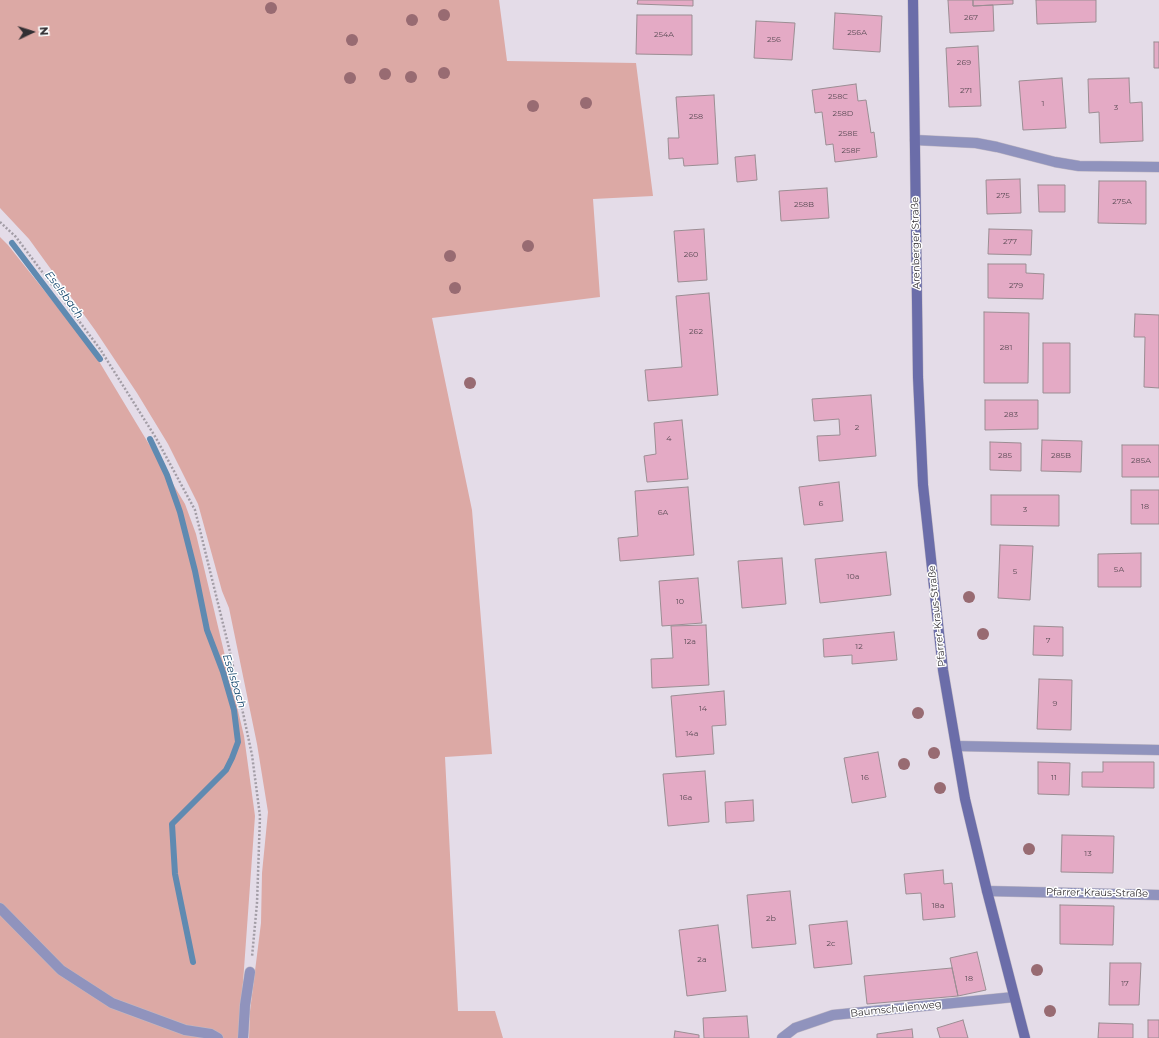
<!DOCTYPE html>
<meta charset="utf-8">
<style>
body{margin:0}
#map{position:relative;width:1159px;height:1038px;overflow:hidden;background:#e4dce8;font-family:Montserrat,sans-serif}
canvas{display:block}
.north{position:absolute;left:12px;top:12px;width:40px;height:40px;-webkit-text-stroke:3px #fff;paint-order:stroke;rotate:86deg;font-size:11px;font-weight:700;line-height:16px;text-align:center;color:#322f33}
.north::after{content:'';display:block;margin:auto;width:14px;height:18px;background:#322f33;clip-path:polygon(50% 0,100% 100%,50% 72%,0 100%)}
</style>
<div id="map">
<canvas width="1159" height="1038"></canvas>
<div class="north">N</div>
</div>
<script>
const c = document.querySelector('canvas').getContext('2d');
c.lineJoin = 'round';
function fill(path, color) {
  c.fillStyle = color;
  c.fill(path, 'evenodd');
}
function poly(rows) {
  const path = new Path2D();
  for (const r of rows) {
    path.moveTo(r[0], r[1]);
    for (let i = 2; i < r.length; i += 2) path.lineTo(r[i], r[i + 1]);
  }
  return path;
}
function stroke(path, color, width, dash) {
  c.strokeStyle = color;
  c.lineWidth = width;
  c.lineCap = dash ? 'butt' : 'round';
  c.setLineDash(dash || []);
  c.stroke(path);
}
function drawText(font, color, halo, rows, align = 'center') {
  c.font = font + ' Montserrat,sans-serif';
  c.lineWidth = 3;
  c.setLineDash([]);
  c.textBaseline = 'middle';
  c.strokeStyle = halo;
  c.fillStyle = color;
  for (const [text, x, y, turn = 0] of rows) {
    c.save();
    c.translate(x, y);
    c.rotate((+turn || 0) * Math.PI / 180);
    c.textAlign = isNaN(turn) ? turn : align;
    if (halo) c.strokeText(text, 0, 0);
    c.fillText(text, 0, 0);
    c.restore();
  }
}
fill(poly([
 [0,0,499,0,507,61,636,63,653,196,593,199,600,297,432,318,472,510,492,754,445,757,458,1011,495,1011,503,1038,249,1038,250,1011,261,923,262,873,268,812,257,744,229,608,222,591,198,504,168,444,137,393,95,330,29,239,0,208],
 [0,237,8,245,94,353,185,504,196,534,244,736,255,816,239,1038,0,1038]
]), '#dca9a5');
stroke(poly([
 [12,243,100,359],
 [150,439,167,475,180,512,195,571,207,630,223,672,234,710,238,742,232,758,226,770,172,824,175,874,193,962]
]), '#5f8ab1', 6);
const building = poly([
 [638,0,693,0,693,6,637,4,638,0],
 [948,0,973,0,973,6,993,5,994,31,950,33,948,0],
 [973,0,1013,0,1013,4,973,6,973,0],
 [1036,0,1096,0,1096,22,1037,24,1036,0],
 [835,13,882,16,880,52,833,49,835,13],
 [637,15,692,15,692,55,636,54,637,15],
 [756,21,795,23,792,60,754,58,756,21],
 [1154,42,1159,42,1159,68,1154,68,1154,42],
 [978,46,981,106,949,107,946,48,978,46],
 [1062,78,1066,128,1023,130,1019,81,1062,78],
 [1129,78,1130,103,1142,102,1143,141,1100,143,1099,112,1089,113,1088,79,1129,78],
 [856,84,858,101,866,100,871,133,874,132,877,157,835,162,833,144,826,145,822,112,815,113,812,90,856,84],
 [714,95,718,164,684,166,683,158,669,159,668,138,679,138,676,97,714,95],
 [755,155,757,180,737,182,735,157,755,155],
 [1020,179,1021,213,987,214,986,180,1020,179],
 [1099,181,1146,181,1146,224,1098,223,1099,181],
 [1038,185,1065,185,1065,212,1039,212,1038,185],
 [827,188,829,218,781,221,779,191,827,188],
 [704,229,707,280,678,282,674,231,704,229],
 [989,229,1032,230,1031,255,988,254,989,229],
 [988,264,1026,264,1026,273,1044,274,1043,299,988,298,988,264],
 [709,293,718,395,648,401,645,370,682,367,676,296,709,293],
 [984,312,1029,313,1028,383,984,383,984,312],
 [1135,314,1159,315,1159,388,1144,387,1145,337,1134,337,1135,314],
 [1043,343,1070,343,1070,393,1043,393,1043,343],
 [871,395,876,456,819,461,817,436,840,435,839,419,814,421,812,399,871,395],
 [985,400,1038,400,1038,429,985,430,985,400],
 [682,420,688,479,647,482,644,456,656,454,654,423,682,420],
 [1042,440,1082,441,1081,472,1041,471,1042,440],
 [990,442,1021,443,1021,471,990,470,990,442],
 [1122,445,1159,445,1159,477,1122,477,1122,445],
 [839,482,843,521,804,525,799,487,839,482],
 [688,487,694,555,620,561,618,538,638,536,635,491,688,487],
 [1131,490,1159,490,1159,524,1131,524,1131,490],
 [991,495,1059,495,1059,526,991,525,991,495],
 [1000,545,1033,546,1030,600,998,598,1000,545],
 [886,552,891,595,820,603,815,559,886,552],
 [1141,553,1141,587,1098,587,1098,554,1141,553],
 [782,558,786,604,742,608,738,561,782,558],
 [698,578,702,623,662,626,659,581,698,578],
 [706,625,709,685,652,688,651,659,673,658,671,626,706,625],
 [1034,626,1063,627,1063,656,1033,655,1034,626],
 [894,632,897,660,852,664,852,655,824,657,823,639,894,632],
 [1039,679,1072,680,1071,730,1037,729,1039,679],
 [724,691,726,725,712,726,714,754,676,757,671,696,724,691],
 [878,752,886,797,852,803,844,758,878,752],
 [1038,762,1070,763,1069,795,1038,794,1038,762],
 [1103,762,1154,762,1154,788,1082,787,1082,772,1103,772,1103,762],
 [705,771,709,822,668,826,663,774,705,771],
 [753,800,754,821,726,823,725,802,753,800],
 [1062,835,1114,836,1113,873,1061,872,1062,835],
 [943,870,944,884,952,883,955,917,923,920,921,893,906,894,904,874,943,870],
 [790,891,796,944,752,948,747,895,790,891],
 [1060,905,1114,906,1113,945,1060,944,1060,905],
 [847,921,852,964,814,968,809,925,847,921],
 [718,925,726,991,687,996,679,930,718,925],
 [977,952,986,990,958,996,950,958,977,952],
 [1110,963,1141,963,1139,1005,1109,1005,1110,963],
 [952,968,958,996,867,1004,864,976,952,968],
 [747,1016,749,1038,704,1038,703,1018,747,1016],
 [963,1020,968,1038,940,1038,937,1028,963,1020],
 [1148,1020,1159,1020,1159,1038,1148,1038,1148,1020],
 [1099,1023,1133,1024,1133,1038,1098,1038,1099,1023],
 [912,1029,913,1038,877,1038,877,1034,912,1029],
 [675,1031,699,1035,699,1038,674,1038,675,1031]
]);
fill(building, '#e4aac5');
stroke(building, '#9b8d93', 1);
const lane = poly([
 [0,908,61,970,112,1003,185,1030,211,1034,218,1038],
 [243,1038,245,1005,250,972]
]);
const street = poly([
 [915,140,976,143,997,147,1055,162,1079,166,1159,167],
 [956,746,1159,750],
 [987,891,1159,895],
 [782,1038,795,1028,833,1015,1014,997]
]);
const secondary = poly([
 [913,0,918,377,923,485,943,670,965,799,987,891,1025,1038]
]);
stroke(lane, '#c0b9c4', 11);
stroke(street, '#c0b9c4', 11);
stroke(secondary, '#c0b9c4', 11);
stroke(poly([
 [0,222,16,237,100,349,156,438,195,510,230,652,252,755,260,816,257,903,252,957]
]), '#a39da6', 2.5, [2, 2]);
stroke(lane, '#9093bd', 10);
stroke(street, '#9093bd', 10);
stroke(secondary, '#6b6da9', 10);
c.fillStyle = '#986b72';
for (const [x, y] of [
 [271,8],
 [444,15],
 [412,20],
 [352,40],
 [444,73],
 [385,74],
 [411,77],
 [350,78],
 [586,103],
 [533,106],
 [528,246],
 [450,256],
 [455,288],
 [470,383],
 [969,597],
 [983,634],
 [918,713],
 [934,753],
 [904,764],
 [940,788],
 [1029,849],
 [1037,970],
 [1050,1011]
]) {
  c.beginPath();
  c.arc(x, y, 6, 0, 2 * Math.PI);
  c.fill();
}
drawText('8px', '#5e4e58', null, [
 ["267",971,18],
 ["256A",857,33],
 ["254A",664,35],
 ["256",774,40],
 ["269",964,63],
 ["271",966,91],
 ["258C",838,97],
 ["1",1043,104],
 ["3",1116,108],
 ["258D",843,114],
 ["258",696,117],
 ["258E",848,134],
 ["258F",851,151],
 ["275",1003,196],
 ["275A",1122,202],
 ["258B",804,205],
 ["277",1010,242],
 ["260",691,255],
 ["279",1016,286],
 ["262",696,332],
 ["281",1006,348],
 ["283",1011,415],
 ["2",857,428],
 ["4",669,439],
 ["285",1005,456],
 ["285B",1061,456],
 ["285A",1141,461],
 ["6",821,504],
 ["18",1145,507],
 ["3",1025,510],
 ["6A",663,513],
 ["5A",1119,570],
 ["5",1015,572],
 ["10a",853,577],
 ["10",680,602],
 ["7",1048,641],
 ["12a",690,642],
 ["12",859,647],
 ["9",1055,704],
 ["14",703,709],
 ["14a",692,734],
 ["16",865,778],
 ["11",1054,778],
 ["16a",686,798],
 ["13",1088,854],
 ["18a",938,906],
 ["2b",771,919],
 ["2c",831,944],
 ["2a",702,960],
 ["18",969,979],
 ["17",1125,984]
]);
drawText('10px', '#322f33', '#fff', [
 ["Arenberger Straße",916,243,-91],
 ["Pfarrer-Kraus-Straße",937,616,-96],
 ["Pfarrer-Kraus-Straße",1097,893,1],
 ["Baumschulenweg",896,1009,-6]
]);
drawText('italic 11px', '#12446b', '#fff', [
 ["Eselsbach",64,295,53],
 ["Eselsbach",234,681,73]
]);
</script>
